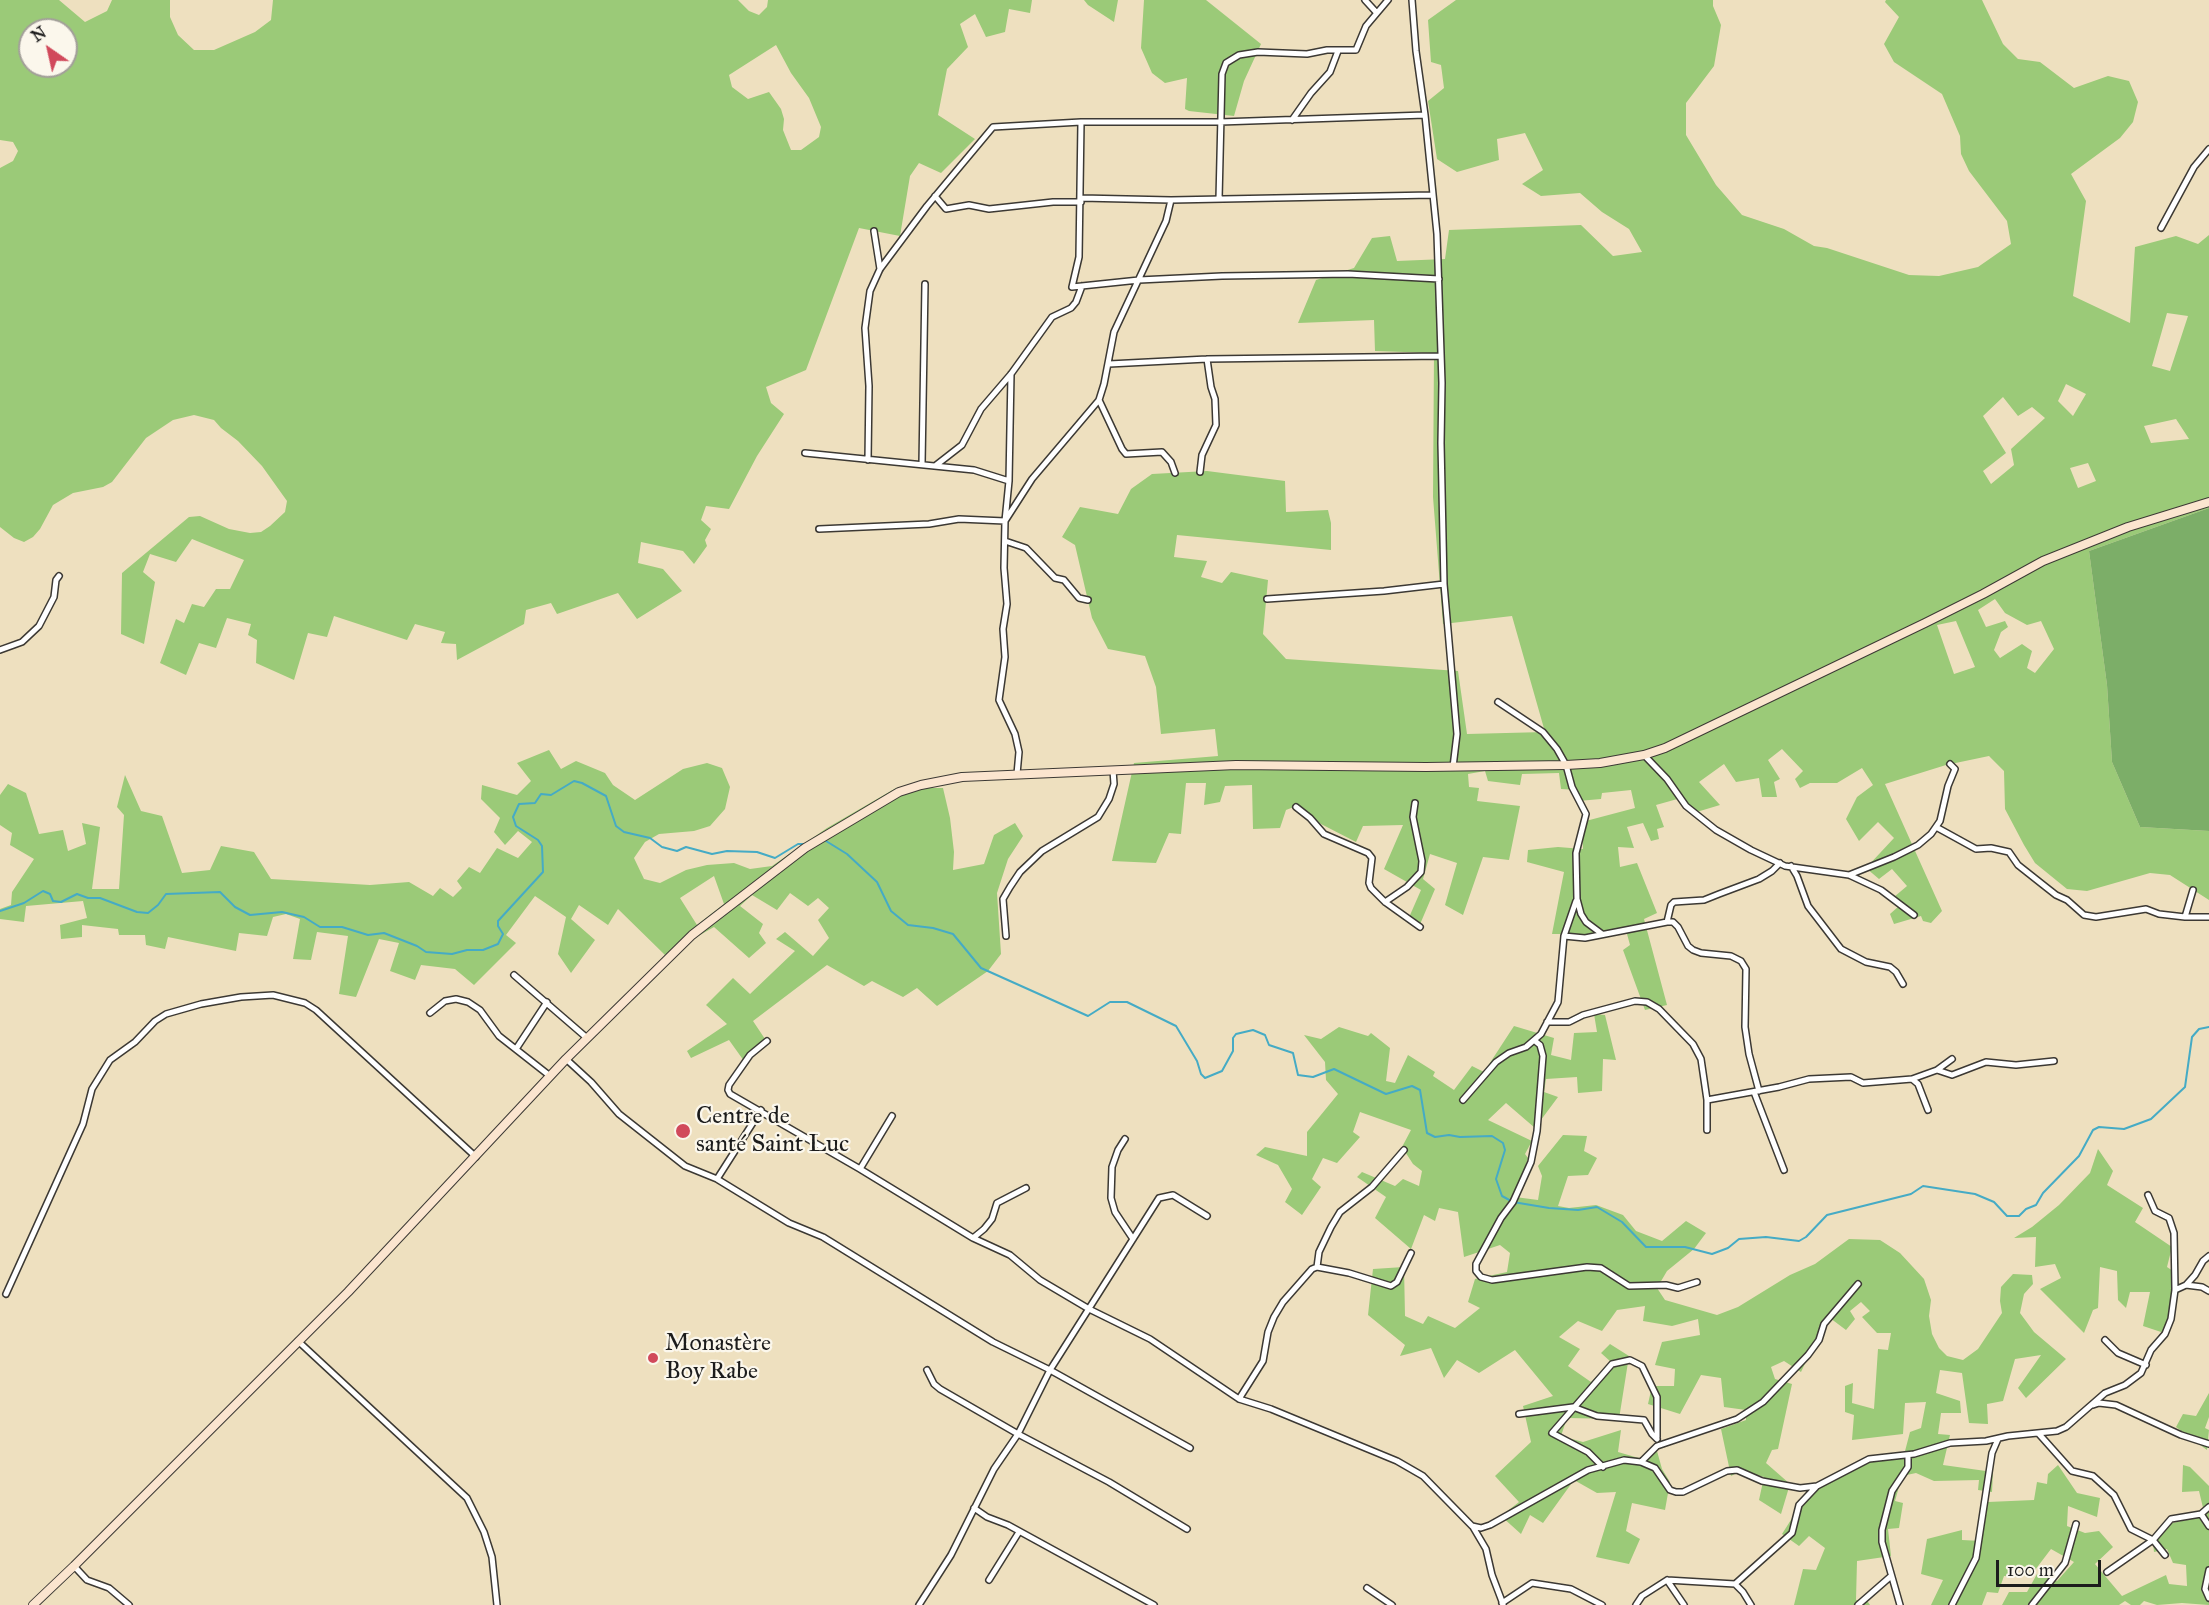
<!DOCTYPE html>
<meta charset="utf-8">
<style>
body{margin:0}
#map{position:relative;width:2209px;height:1605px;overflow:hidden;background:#eee0bf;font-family:"IM FELL Great Primer",serif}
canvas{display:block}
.north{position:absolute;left:18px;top:18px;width:60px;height:60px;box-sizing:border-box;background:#fbf7ec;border:2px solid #a29f99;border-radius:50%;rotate:326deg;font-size:16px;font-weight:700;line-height:24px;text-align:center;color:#1c1c1c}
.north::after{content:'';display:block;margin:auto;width:21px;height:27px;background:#d1495b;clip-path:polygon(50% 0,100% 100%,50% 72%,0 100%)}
.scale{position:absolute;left:1996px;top:1560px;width:105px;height:27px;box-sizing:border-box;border:3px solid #1c1c1c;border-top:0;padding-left:8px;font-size:18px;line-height:21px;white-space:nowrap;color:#1c1c1c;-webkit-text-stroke:4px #fbf7ec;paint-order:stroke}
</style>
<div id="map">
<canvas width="2209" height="1605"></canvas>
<div class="north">N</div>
<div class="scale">100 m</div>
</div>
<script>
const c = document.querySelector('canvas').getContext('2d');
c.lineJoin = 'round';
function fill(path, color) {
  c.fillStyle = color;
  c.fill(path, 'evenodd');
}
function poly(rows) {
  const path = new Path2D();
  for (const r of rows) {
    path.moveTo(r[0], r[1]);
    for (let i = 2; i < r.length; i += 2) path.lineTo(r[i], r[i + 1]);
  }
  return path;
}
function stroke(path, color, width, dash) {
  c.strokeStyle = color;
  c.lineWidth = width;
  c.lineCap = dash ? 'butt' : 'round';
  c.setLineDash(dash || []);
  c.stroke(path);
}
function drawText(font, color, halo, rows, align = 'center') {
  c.font = font + ' "IM FELL Great Primer",serif';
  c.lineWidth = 4.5;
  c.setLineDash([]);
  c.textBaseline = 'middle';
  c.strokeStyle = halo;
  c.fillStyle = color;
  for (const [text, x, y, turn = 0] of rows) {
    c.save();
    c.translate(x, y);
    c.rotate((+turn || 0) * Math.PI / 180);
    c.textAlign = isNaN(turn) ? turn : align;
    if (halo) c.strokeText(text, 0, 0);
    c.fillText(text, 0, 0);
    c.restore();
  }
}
fill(poly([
 [0,0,59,0,85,22,107,11,112,0,170,0,170,17,178,35,194,50,214,50,255,32,271,20,273,0,738,0,749,11,759,15,767,7,768,0,1032,0,1030,13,1009,9,1005,32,986,37,975,14,960,24,968,47,947,69,938,115,975,139,941,173,919,163,910,176,900,236,859,228,806,370,766,387,771,403,784,414,757,456,729,509,706,506,701,520,711,529,705,540,707,546,694,564,683,551,641,542,638,563,663,569,682,591,637,619,618,593,557,614,551,603,526,610,524,624,457,660,456,644,441,643,445,632,415,624,407,640,334,616,327,637,308,633,294,680,256,663,257,640,248,635,251,624,227,618,216,648,199,643,186,675,160,663,176,619,184,623,192,604,204,607,216,589,230,589,244,560,192,539,176,562,150,554,143,572,155,582,144,644,121,634,122,573,189,517,200,516,229,529,250,533,261,532,270,526,285,512,287,501,262,466,238,441,221,428,214,420,194,415,173,420,146,438,112,482,103,487,73,493,53,505,40,529,33,537,24,542,14,538,0,527,0,168,13,161,18,151,13,142,0,140],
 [30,30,66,30,66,66,30,66],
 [776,45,791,73,809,98,821,127,819,137,801,150,791,150,783,130,784,119,781,109,769,92,748,99,732,87,729,75],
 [1084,0,1118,0,1114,22,1088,5],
 [1144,0,1206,0,1261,44,1244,81,1234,116,1189,111,1185,109,1187,78,1165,83,1152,73,1141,48],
 [1456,0,1713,0,1713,6,1721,25,1714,66,1686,103,1686,135,1716,185,1742,215,1784,229,1814,246,1827,248,1909,275,1939,276,1978,267,2011,244,2007,221,1969,171,1961,154,1960,136,1942,94,1894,62,1884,44,1899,17,1885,2,1886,0,1982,0,2003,44,2018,59,2040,62,2074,88,2108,76,2129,81,2138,102,2133,122,2120,138,2071,174,2086,201,2073,296,2130,323,2135,247,2176,236,2198,244,2209,235,2209,508,2089,551,2107,685,2112,762,2140,827,2209,831,2209,900,2170,875,2150,873,2087,891,2067,889,2035,863,2024,845,2005,809,2004,771,1989,756,1946,765,1885,784,1942,911,1931,923,1923,921,1921,916,1894,924,1890,914,1899,906,1894,897,1907,886,1892,869,1879,879,1866,868,1894,838,1878,822,1859,841,1846,819,1857,797,1873,785,1862,768,1837,783,1810,783,1800,788,1795,779,1803,771,1782,749,1768,760,1780,779,1774,782,1777,797,1762,797,1759,778,1736,782,1724,764,1699,782,1720,805,1690,814,1681,798,1656,805,1664,827,1657,829,1659,839,1651,841,1643,823,1627,827,1634,848,1618,847,1620,867,1637,863,1657,913,1644,919,1667,1005,1645,1010,1623,950,1630,945,1627,934,1552,934,1564,872,1527,862,1528,850,1558,847,1583,849,1582,822,1635,808,1631,790,1602,793,1601,799,1578,801,1578,790,1561,789,1559,773,1522,774,1520,785,1488,781,1485,771,1468,774,1469,787,1479,788,1477,801,1520,806,1509,860,1483,857,1463,915,1445,905,1457,863,1430,854,1423,879,1435,889,1418,929,1407,922,1421,890,1384,869,1403,825,1363,826,1356,842,1321,824,1299,805,1286,810,1280,828,1253,829,1252,785,1225,786,1220,802,1204,805,1206,783,1186,783,1181,834,1169,833,1156,863,1112,861,1134,763,1218,756,1215,729,1161,734,1156,687,1145,656,1108,649,1092,618,1075,545,1062,537,1080,507,1118,514,1131,489,1152,474,1207,471,1285,481,1286,512,1328,510,1331,523,1331,550,1177,535,1174,557,1207,561,1201,577,1222,583,1231,572,1268,580,1263,634,1286,659,1458,671,1467,734,1545,732,1512,616,1443,624,1433,497,1434,353,1375,351,1374,320,1298,323,1316,280,1354,268,1372,238,1390,236,1397,261,1445,259,1449,230,1581,225,1613,256,1642,252,1629,229,1602,212,1580,193,1541,196,1522,184,1543,170,1525,133,1497,139,1499,160,1457,172,1437,159,1428,101,1444,88,1441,65,1431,62,1428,20],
 [2167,313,2188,316,2170,371,2152,366],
 [2066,384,2086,394,2073,416,2058,401],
 [2003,397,2018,416,2032,407,2045,418,2011,449,2014,465,1991,484,1983,471,2006,453,1983,416],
 [2176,419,2189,439,2151,443,2144,426],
 [2088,463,2096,481,2078,488,2070,468],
 [1995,599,2005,613,2027,625,2041,621,2054,649,2035,673,2027,668,2032,651,2022,644,2000,658,1994,650,2001,632,2008,627,2005,621,1986,627,1978,610],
 [1956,621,1975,667,1954,674,1937,625],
 [549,750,561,769,576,761,605,773,613,785,635,800,683,769,707,763,722,768,730,787,725,809,710,826,694,831,659,834,645,842,634,858,644,879,660,883,686,870,707,865,734,863,750,869,772,866,827,828,896,788,943,788,950,818,954,852,953,870,984,864,994,835,1015,823,1023,836,1008,859,997,893,1001,954,988,971,937,1006,917,988,903,997,872,981,864,986,827,965,753,1021,765,1039,744,1061,729,1040,691,1058,687,1051,727,1024,706,1005,733,978,750,994,795,951,776,939,785,932,813,956,829,938,818,920,829,908,818,898,808,906,790,893,777,910,752,895,740,906,763,924,759,933,766,943,749,958,714,927,665,955,618,909,608,925,579,905,571,919,595,940,571,973,558,954,566,917,535,896,506,935,516,943,474,985,455,969,421,965,415,980,390,971,399,943,379,939,356,997,339,994,348,936,317,932,311,960,293,959,300,919,286,914,273,917,267,936,239,933,236,951,168,937,165,949,146,945,145,935,119,935,118,929,82,925,82,937,61,939,60,925,87,918,83,901,26,906,24,922,0,919,0,909,11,905,12,892,34,859,10,845,12,833,0,825,0,795,8,784,26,793,39,834,63,830,68,851,86,844,82,823,100,827,92,889,119,889,124,815,117,807,125,775,141,811,162,816,182,873,210,870,221,846,254,852,271,879,370,885,409,882,433,896,440,888,453,897,462,888,457,881,469,867,480,873,497,848,518,858,532,842,518,831,505,845,494,832,500,818,481,799,482,785,517,795,531,781,517,763],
 [714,876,724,904,697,925,680,898],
 [1594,1014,1605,1015,1616,1060,1603,1059,1602,1091,1578,1093,1577,1077,1546,1079,1544,1092,1558,1097,1535,1128,1506,1103,1488,1120,1532,1141,1525,1154,1528,1158,1515,1197,1538,1200,1542,1176,1538,1166,1563,1135,1587,1136,1584,1151,1597,1158,1588,1175,1568,1176,1558,1206,1569,1208,1596,1205,1623,1215,1636,1231,1662,1241,1686,1221,1706,1233,1694,1249,1667,1271,1657,1288,1665,1300,1717,1315,1738,1307,1790,1275,1815,1264,1849,1239,1880,1240,1900,1253,1924,1279,1931,1300,1929,1316,1932,1334,1939,1348,1947,1356,1963,1360,1978,1349,2002,1313,2000,1301,2001,1287,2013,1274,2032,1275,2033,1284,2024,1294,2020,1313,2034,1332,2066,1359,2026,1398,2018,1388,2041,1355,2015,1359,2003,1401,1987,1404,1988,1424,1969,1423,1962,1373,1940,1370,1936,1393,1960,1401,1961,1413,1941,1413,1938,1434,1950,1435,1943,1465,1993,1472,1992,1492,1978,1490,1979,1480,1934,1481,1916,1473,1902,1476,1895,1501,1903,1503,1899,1528,1888,1529,1891,1556,1857,1561,1856,1600,1868,1602,1870,1605,1794,1605,1803,1569,1816,1570,1825,1548,1809,1536,1799,1546,1782,1534,1808,1493,1866,1457,1904,1455,1910,1432,1921,1428,1926,1402,1905,1403,1903,1434,1852,1440,1854,1415,1845,1412,1845,1386,1853,1383,1852,1403,1874,1409,1878,1349,1888,1350,1891,1333,1877,1333,1862,1317,1870,1311,1861,1302,1850,1311,1855,1319,1846,1330,1830,1318,1819,1334,1801,1372,1784,1361,1771,1367,1775,1379,1792,1384,1778,1449,1772,1450,1766,1463,1790,1484,1781,1514,1759,1500,1764,1477,1741,1471,1731,1476,1721,1429,1746,1420,1746,1410,1724,1407,1721,1378,1701,1375,1680,1414,1648,1404,1652,1386,1674,1386,1675,1369,1655,1365,1662,1342,1700,1335,1698,1319,1672,1326,1643,1321,1645,1306,1617,1310,1602,1331,1578,1321,1559,1337,1580,1349,1568,1366,1591,1382,1611,1362,1601,1353,1610,1344,1629,1356,1619,1419,1567,1418,1561,1436,1583,1442,1621,1430,1618,1452,1642,1459,1657,1451,1662,1469,1670,1482,1665,1510,1632,1503,1626,1531,1640,1539,1629,1564,1596,1557,1616,1492,1597,1493,1574,1480,1543,1523,1530,1515,1521,1534,1501,1516,1519,1502,1495,1476,1531,1442,1523,1406,1553,1396,1515,1350,1479,1373,1457,1360,1444,1378,1431,1348,1400,1356,1405,1345,1368,1315,1373,1269,1404,1267,1405,1316,1423,1324,1428,1316,1455,1328,1480,1308,1468,1302,1475,1279,1507,1272,1510,1253,1500,1245,1464,1257,1458,1212,1439,1208,1435,1221,1424,1215,1411,1249,1375,1218,1386,1197,1357,1177,1362,1172,1395,1186,1403,1179,1419,1186,1422,1171,1413,1164,1402,1147,1411,1130,1360,1112,1353,1132,1360,1137,1337,1163,1323,1158,1312,1179,1321,1187,1302,1215,1285,1202,1292,1189,1278,1165,1256,1155,1265,1147,1307,1156,1307,1132,1338,1094,1326,1080,1325,1062,1304,1035,1321,1039,1339,1027,1368,1036,1371,1033,1390,1048,1386,1081,1395,1083,1408,1055,1435,1072,1433,1076,1454,1090,1472,1066,1484,1072,1514,1026,1554,1038,1551,1055,1571,1060,1574,1033,1597,1032],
 [2098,1149,2113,1171,2107,1185,2143,1208,2135,1222,2172,1247,2167,1267,2176,1273,2167,1334,2143,1326,2150,1292,2130,1292,2126,1308,2118,1300,2117,1271,2100,1267,2098,1308,2093,1310,2084,1333,2040,1289,2061,1278,2055,1264,2035,1267,2036,1237,2014,1238,2032,1227,2059,1205,2090,1173],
 [2209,1393,2209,1417,2205,1428,2209,1430,2207,1450,2176,1427,2183,1414,2196,1416],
 [2058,1465,2077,1493,2100,1498,2097,1517,2068,1506,2067,1526,2085,1533,2099,1531,2113,1547,2095,1564,2122,1596,2166,1575,2169,1584,2187,1586,2186,1565,2173,1563,2167,1549,2154,1552,2153,1543,2168,1524,2205,1516,2199,1491,2182,1492,2183,1465,2190,1467,2209,1486,2209,1605,2182,1603,2157,1605,2144,1601,2140,1605,2131,1605,2125,1601,2119,1605,2002,1605,2009,1592,2027,1592,2037,1574,2057,1581,2074,1562,2051,1549,2035,1570,2019,1565,2016,1577,2004,1576,1998,1593,1987,1592,1982,1605,1931,1605,1943,1580,1921,1574,1927,1539,1962,1530,1962,1540,1982,1541,1988,1502,2034,1500,2037,1482,2047,1484,2048,1474]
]), '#9bca78');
fill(poly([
 [2209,508,2209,831,2140,827,2112,762,2107,685,2089,551]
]), '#7cae68');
stroke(poly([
 [826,841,847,854,877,882,891,911,908,925,933,928,953,934,981,968,1088,1016,1110,1002,1127,1002,1176,1026,1197,1061,1201,1074,1205,1078,1222,1071,1233,1051,1233,1038,1236,1034,1253,1030,1265,1035,1269,1045,1293,1053,1298,1075,1313,1077,1334,1069,1386,1094,1412,1086,1420,1090,1427,1133,1435,1137,1449,1135,1460,1137,1492,1136,1503,1143,1505,1150,1496,1179,1502,1196,1513,1202,1549,1208,1578,1210,1597,1207,1622,1222,1646,1247,1685,1247,1712,1254,1728,1248,1739,1239,1766,1237,1799,1241,1806,1237,1827,1215,1911,1194,1923,1186,1975,1194,1994,1202,2007,1216,2019,1216,2026,1209,2036,1205,2043,1193,2079,1156,2093,1130,2099,1127,2124,1129,2151,1119,2185,1087,2192,1037,2199,1029,2209,1027],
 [0,911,24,903,43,891,50,894,53,901,61,902,77,894,88,898,100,898,137,912,148,913,158,905,166,894,220,892,235,907,250,915,282,912,304,917,320,927,342,927,368,935,384,933,417,946,426,952,452,954,467,950,483,950,498,944,503,934,498,926,498,921,543,872,542,846,538,840,516,826,513,817,519,804,535,803,541,794,551,795,574,781,582,783,606,796,616,826,624,832,650,838,662,847,677,851,686,847,712,854,727,851,757,852,775,858,798,844,803,844]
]), '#45abc5', 2);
const street = poly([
 [1365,0,1376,12],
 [1412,0,1416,51,1425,115,1437,234,1442,383,1441,443,1444,584,1457,734,1453,767],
 [1292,120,1311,93,1330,72,1338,51],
 [1081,122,1079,257,1072,287,1139,280,1222,276,1348,274,1439,279],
 [935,196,946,209,969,205,989,209,1053,202,1081,202],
 [1081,198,1171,200,1432,195],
 [1219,199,1222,74,1226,63,1239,55,1258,52,1307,54,1327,50,1356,50,1366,26,1388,0],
 [2161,228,2194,167,2209,149],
 [874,231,880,269],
 [1109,364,1207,359,1441,356],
 [1011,374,1009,481,1005,521,1004,568,1007,604,1003,629,1005,657,999,700,1015,734,1019,752,1017,774],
 [1099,400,1122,449,1126,454,1162,452,1171,462,1175,473],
 [805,453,974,470,1009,481],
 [868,460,869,386,865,328,870,291,880,269,927,206,993,127,1081,122,1220,122,1425,115],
 [922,464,925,284],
 [935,466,962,445,981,409,1011,374,1052,317,1071,308,1076,302,1082,286],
 [1200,472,1202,455,1216,425,1215,399,1211,387,1207,359],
 [819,529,929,524,959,519,1005,521,1032,479,1099,400,1104,384,1114,332,1166,221,1171,200],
 [1005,541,1026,548,1055,578,1064,580,1079,598,1088,600],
 [1267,599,1384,591,1444,584],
 [0,650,22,642,39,626,54,597,56,580,59,576],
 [1498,702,1543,732,1557,749,1566,765,1572,787,1586,814,1576,853,1577,899,1581,914,1586,922,1602,934],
 [1644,755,1667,779,1686,806,1716,830,1751,850,1785,866,1849,875,1881,890,1914,915],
 [1296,807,1310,818,1324,834,1368,853,1372,858,1369,883,1371,888,1385,902,1420,927],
 [1936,827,1976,849,1991,848,2009,852,2018,865,2042,884,2056,895,2067,900,2084,915,2096,917,2146,909,2159,914,2185,917,2193,890],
 [1791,866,1797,876,1808,906,1841,949,1866,962,1890,967,1896,972,1903,984],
 [1849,875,1894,857,1918,845,1931,834,1940,821,1948,786,1955,769,1950,764],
 [1385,902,1407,887,1421,872,1422,861,1413,817,1415,803],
 [2185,917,2209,917],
 [1667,922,1673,922,1678,927,1688,946,1693,950,1701,953,1731,956,1741,961,1746,969,1745,1027,1749,1054,1759,1091],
 [1006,936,1003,899,1010,887,1020,872,1042,851,1098,817,1109,799,1114,784,1113,770],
 [1564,936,1585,938,1667,922,1671,905,1674,902,1704,900,1719,894,1759,879,1772,871,1780,863],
 [514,975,587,1038],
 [430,1013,445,1001,456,999,468,1002,480,1010,499,1036,550,1076],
 [1547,1022,1569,1022,1583,1015,1635,1001,1647,1002,1659,1009,1693,1044,1701,1059,1707,1100,1707,1130],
 [767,1041,750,1055,729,1085,728,1090,730,1094,860,1169,973,1238,1010,1255,1040,1280,1089,1309,1150,1339,1239,1399,1271,1409,1397,1461,1423,1476,1472,1526,1481,1528,1490,1525,1588,1470,1624,1460,1641,1462,1655,1468,1670,1490,1676,1492,1683,1492,1727,1471,1737,1470,1762,1481,1800,1488,1817,1486,1869,1459,1914,1454,1950,1443,1986,1441,2008,1436,2057,1431,2066,1427,2105,1393,2125,1385,2141,1373,2151,1350,2165,1334,2171,1319,2175,1290,2174,1233,2169,1218,2155,1211,2148,1195],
 [1535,1041,1540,1045,1543,1056,1537,1131,1531,1162,1513,1202,1501,1218,1476,1264,1476,1271,1481,1277,1492,1280,1587,1267,1601,1268,1629,1286,1666,1285,1678,1288,1697,1282],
 [516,1049,547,1002],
 [566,1059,591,1082,619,1114,685,1166,717,1179,789,1223,823,1237,993,1342,1050,1370,1190,1448],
 [1937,1070,1952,1059],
 [1912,1079,1937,1070,1952,1075,1986,1062,2016,1065,2054,1061],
 [1754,1092,1784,1170],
 [1463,1100,1496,1062,1509,1053,1526,1047,1541,1034,1558,1002,1564,936,1576,901],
 [1707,1100,1779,1087,1809,1079,1851,1077,1863,1083,1912,1079,1918,1084,1928,1110],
 [1125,1139,1118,1150,1112,1167,1111,1198,1115,1212,1133,1239],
 [860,1169,892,1116],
 [717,1179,761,1110],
 [973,1238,984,1229,992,1219,997,1203,1026,1188],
 [1317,1267,1319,1252,1331,1227,1340,1212,1372,1187,1404,1150],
 [2186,1285,2195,1275,2203,1261,2209,1256],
 [2175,1290,2186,1285,2202,1287,2209,1291],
 [6,1294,83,1124,92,1089,110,1060,135,1042,155,1021,166,1014,201,1004,241,997,273,995,305,1003,316,1010,476,1157],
 [2105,1340,2118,1353,2146,1365],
 [298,1341,467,1498,484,1532,492,1557,497,1605],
 [927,1370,934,1384,940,1389,1018,1434,1109,1482,1187,1529],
 [1239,1399,1263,1361,1268,1332,1274,1317,1283,1302,1312,1269,1317,1267,1349,1273,1391,1286,1397,1282,1411,1253],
 [2093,1405,2099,1403,2116,1405,2181,1435,2209,1444],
 [1519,1414,1573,1407,1597,1416,1644,1420,1652,1434,1657,1439],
 [2039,1434,2072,1471,2093,1476,2114,1495,2131,1529,2153,1540,2165,1555],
 [1641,1462,1657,1446,1737,1419,1763,1402,1808,1355,1819,1340,1824,1324,1858,1284],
 [1603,1467,1588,1452,1552,1433,1612,1364,1630,1360,1642,1366,1657,1397,1657,1437],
 [974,1508,987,1517,1008,1525,1154,1605],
 [2201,1514,2209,1526],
 [1473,1527,1486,1549,1492,1575,1503,1604],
 [74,1566,87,1580,109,1588,129,1605],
 [2209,1570,2205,1589,2209,1598],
 [2107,1572,2153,1540,2171,1519,2201,1514,2209,1507],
 [989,1580,1019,1532],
 [1667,1580,1684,1605],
 [1735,1584,1792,1533,1799,1505,1816,1487],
 [1367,1588,1392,1605],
 [1502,1603,1532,1583,1571,1589,1602,1605],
 [919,1605,951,1555,994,1469,1018,1434,1050,1370,1159,1198,1173,1195,1207,1216],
 [1636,1605,1642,1596,1667,1580,1735,1584,1743,1592,1751,1605],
 [1858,1605,1890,1577],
 [1900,1605,1882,1542,1882,1530,1892,1491,1908,1467,1908,1455],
 [1952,1605,1976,1558,1992,1453,1998,1439],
 [2032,1605,2065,1563,2076,1524]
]);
const secondary = poly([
 [33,1605,74,1566,348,1292,566,1059,692,935,805,848,899,792,921,785,962,777,1236,765,1426,767,1566,765,1600,763,1644,755,1665,748,1925,623,1983,594,2043,561,2128,527,2209,502]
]);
stroke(street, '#3c3934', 8);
stroke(secondary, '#3c3934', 10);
stroke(street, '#fff', 5);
stroke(secondary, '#fbe5cf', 8);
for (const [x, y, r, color] of [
 [683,1131,8,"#d1495b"],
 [653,1358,6,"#d1495b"]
]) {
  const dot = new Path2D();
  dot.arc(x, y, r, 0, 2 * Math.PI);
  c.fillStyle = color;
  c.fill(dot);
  stroke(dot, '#fbf7ec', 2);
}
drawText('24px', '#1c1c1c', '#fbf7ec', [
 ["Centre de",696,1117],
 ["santé Saint Luc",696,1145],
 ["Monastère",665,1344],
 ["Boy Rabe",665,1372]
], 'left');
</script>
